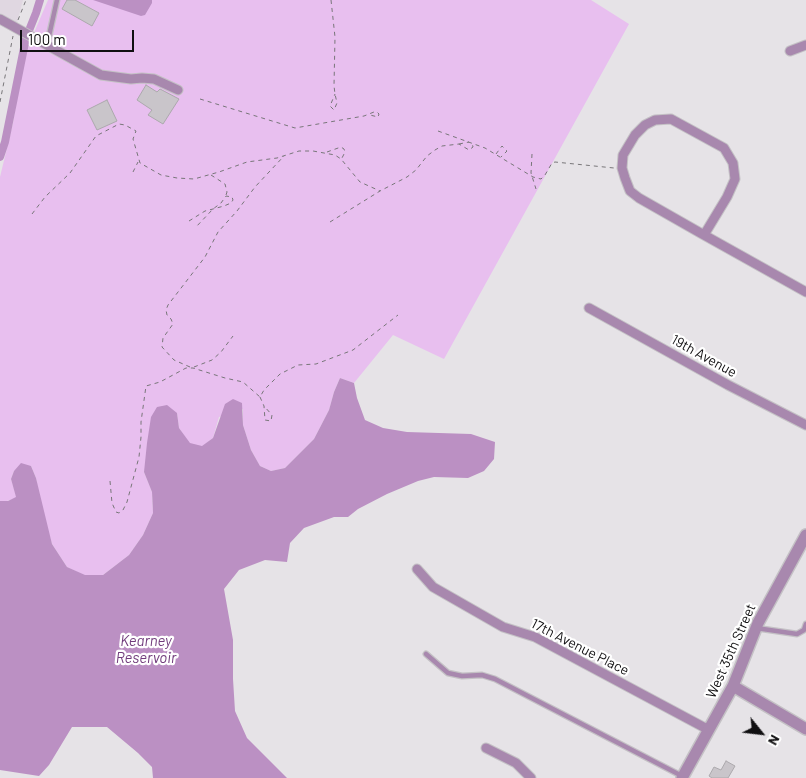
<!DOCTYPE html>
<style>
body{margin:0}
#map{position:relative;width:806px;height:778px;overflow:hidden;background:#e6e3e7;font-family:Barlow,sans-serif}
canvas{display:block}
.north{position:absolute;left:736px;top:708px;width:50px;height:50px;-webkit-text-stroke:4px #fff;paint-order:stroke;rotate:119deg;font-size:14px;font-weight:700;line-height:20px;text-align:center;color:#100f11}
.north::after{content:'';display:block;margin:auto;width:18px;height:22px;background:#100f11;clip-path:polygon(50% 0,100% 100%,50% 72%,0 100%)}
.scale{position:absolute;left:20px;top:30px;width:114px;height:22px;box-sizing:border-box;border:2px solid #100f11;border-top:0;padding-left:6px;font-size:15px;line-height:18px;white-space:nowrap;color:#100f11;-webkit-text-stroke:4px #fff;paint-order:stroke}
</style>
<div id="map">
<canvas width="806" height="778"></canvas>
<div class="north">N</div>
<div class="scale">100 m</div>
</div>
<script>
const c = document.querySelector('canvas').getContext('2d');
c.lineJoin = 'round';
function fill(path, color) {
  c.fillStyle = color;
  c.fill(path, 'evenodd');
}
function poly(rows) {
  const path = new Path2D();
  for (const r of rows) {
    path.moveTo(r[0], r[1]);
    for (let i = 2; i < r.length; i += 2) path.lineTo(r[i], r[i + 1]);
  }
  return path;
}
function stroke(path, color, width, dash) {
  c.strokeStyle = color;
  c.lineWidth = width;
  c.lineCap = dash ? 'butt' : 'round';
  c.setLineDash(dash || []);
  c.stroke(path);
}
function drawText(font, color, halo, rows, align = 'center') {
  c.font = font + ' Barlow,sans-serif';
  c.lineWidth = 4.5;
  c.setLineDash([]);
  c.textBaseline = 'middle';
  c.strokeStyle = halo;
  c.fillStyle = color;
  for (const [text, x, y, turn = 0] of rows) {
    c.save();
    c.translate(x, y);
    c.rotate((+turn || 0) * Math.PI / 180);
    c.textAlign = isNaN(turn) ? turn : align;
    if (halo) c.strokeText(text, 0, 0);
    c.fillText(text, 0, 0);
    c.restore();
  }
}
fill(poly([
 [0,0,23,0,17,23,0,13]
]), '#e0d7e1');
fill(poly([
 [48,0,591,0,629,24,444,359,393,335,354,383,340,378,334,392,329,410,314,439,285,468,271,471,260,466,251,450,243,425,243,409,219,417,213,438,202,447,190,445,179,428,177,413,144,472,152,492,153,513,143,535,129,555,103,575,85,576,67,567,52,544,40,504,36,478,31,466,14,471,11,479,17,498,7,501,0,501,0,177,13,123,23,63,30,42]
]), '#e8bfef');
fill(poly([
 [93,0,152,0,152,3,145,15,141,16],
 [340,378,354,383,357,398,365,420,383,428,407,432,471,434,495,442,494,459,484,471,468,478,434,477,418,481,387,494,358,509,348,517,334,517,304,528,290,543,287,562,265,560,239,570,224,589,233,640,233,679,235,711,247,738,287,778,153,778,152,767,138,753,107,727,72,727,49,765,39,776,0,770,0,501,8,501,16,497,11,479,14,471,21,463,31,466,36,478,52,544,67,567,85,575,103,575,129,555,143,535,153,513,152,492,144,472,147,443,151,417,157,407,167,405,177,413,179,428,190,443,202,446,213,438,225,404,233,399,242,403,243,425,251,450,260,466,271,471,285,468,314,439,329,410,334,392]
]), '#bb90c3');
stroke(poly([
 [0,157,5,142,26,38,36,13,40,0]
]), '#bb90c3', 8);
const building = poly([
 [67,0,75,0,99,13,92,26,62,9,67,0],
 [146,85,157,92,160,89,179,99,163,124,148,115,152,110,137,100,146,85],
 [107,100,117,121,97,130,87,110,107,100],
 [726,761,735,766,728,778,712,778,709,776,714,767,721,770,726,761]
]);
fill(building, '#c9c5ca');
stroke(building, '#aca9ad', 1);
const service = poly([
 [47,45,57,0],
 [756,628,797,634,804,630,806,624],
 [426,654,448,673,462,676,482,675,495,679,682,776]
]);
const minor = poly([
 [0,19,101,75,131,79,142,78,154,79,178,90],
 [790,51,806,45],
 [671,119,724,148,733,163,735,179,727,197,704,235,639,198,630,191,625,178,622,168,623,155,635,135,645,125,655,120,671,119],
 [704,235,806,292],
 [589,308,728,385,806,425],
 [417,569,433,587,503,627,535,637,709,730],
 [486,748,516,763,531,778]
]);
const tertiary = poly([
 [733,686,806,729],
 [682,778,733,686,758,623,806,535]
]);
stroke(service, '#c4c1c5', 7);
stroke(minor, '#c4c1c5', 11);
stroke(tertiary, '#c4c1c5', 14);
stroke(poly([
 [331,0,335,37,334,86,335,94,337,103,334,110,330,106,335,94],
 [18,20,26,0],
 [200,99,295,128,364,116,374,112,377,112,379,114,378,117,370,115],
 [0,102,13,36],
 [438,131,485,148,533,177,541,179,545,175,552,163,555,162,614,168],
 [459,144,469,142],
 [327,152,341,147,344,149,345,152,342,158],
 [496,154,502,146,507,151,501,157],
 [532,154,531,173,536,189],
 [133,172,138,162],
 [211,175,225,184,227,192,226,195],
 [32,214,45,197,70,173,96,136,119,124,125,125,136,131,133,139,140,163,161,175,177,178,194,179,219,172,247,162,277,158,299,151,313,151,335,155,341,159,360,182,380,191],
 [189,221,205,211,213,209,224,206,231,203,233,200,232,197,226,196,221,203,213,209,196,227],
 [330,222,380,191,407,177,416,170,427,156,435,150,442,146,459,144,469,150,473,147,472,143],
 [190,367,174,360,162,347,163,338,173,324,171,319,167,315,166,310,168,305,205,257,218,232,237,211,255,187,284,156],
 [194,367,212,360,221,352,233,336],
 [260,397,264,406,265,420,271,421,272,415,264,406],
 [110,481,112,503,116,512,119,513,123,510,127,502,139,457,141,437,141,422,146,386,160,382,186,368,193,368,225,378,243,382,260,397,264,390,280,374,298,365,316,364,353,350,398,315]
]), '#787679', 1, [4, 4]);
stroke(service, '#a888ae', 4.5);
stroke(minor, '#a888ae', 9);
stroke(tertiary, '#a888ae', 11);
drawText('14px', '#100f11', '#fff', [
 ["19th Avenue",704,356,29],
 ["17th Avenue Place",580,647,27],
 ["West 35th Street",731,651,-66]
]);
drawText('italic 15px', '#713c7c', '#fff', [
 ["Kearney",146,641],
 ["Reservoir",146,658]
]);
</script>
